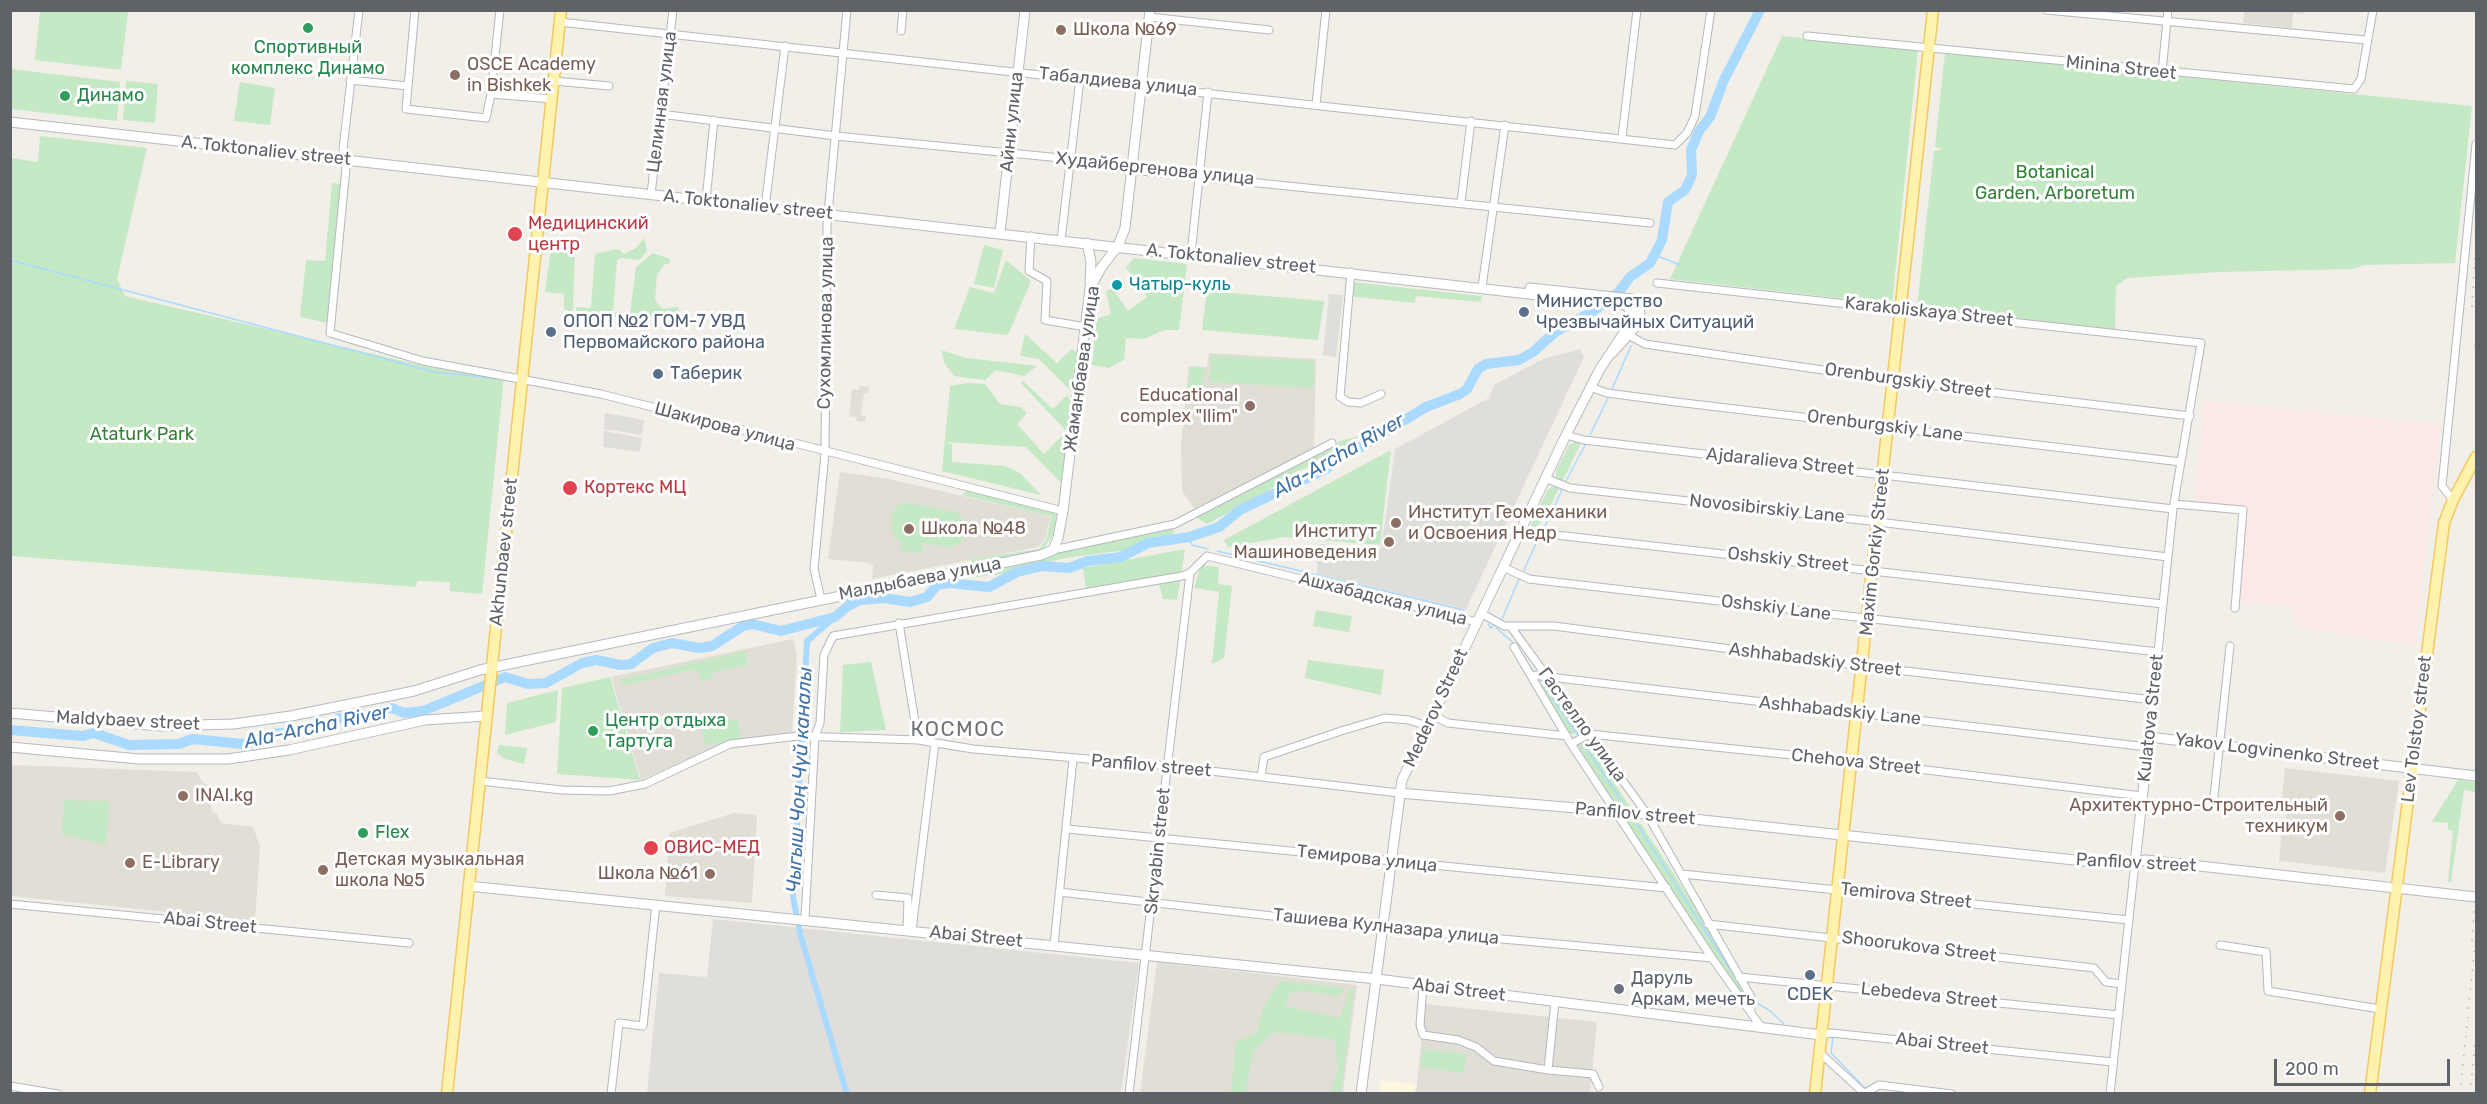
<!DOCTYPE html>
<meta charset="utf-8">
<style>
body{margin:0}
#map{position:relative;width:2487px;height:1104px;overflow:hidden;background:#f1efe8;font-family:Rubik,sans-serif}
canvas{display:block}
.frame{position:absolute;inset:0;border:12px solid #5f6368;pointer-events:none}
.scale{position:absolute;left:2274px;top:1059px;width:176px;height:27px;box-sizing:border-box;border:3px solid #5f6368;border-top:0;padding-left:8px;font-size:18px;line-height:21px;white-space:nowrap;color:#5f6368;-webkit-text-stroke:4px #fff;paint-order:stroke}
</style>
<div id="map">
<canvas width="2487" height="1104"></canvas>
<div class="frame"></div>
<div class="scale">200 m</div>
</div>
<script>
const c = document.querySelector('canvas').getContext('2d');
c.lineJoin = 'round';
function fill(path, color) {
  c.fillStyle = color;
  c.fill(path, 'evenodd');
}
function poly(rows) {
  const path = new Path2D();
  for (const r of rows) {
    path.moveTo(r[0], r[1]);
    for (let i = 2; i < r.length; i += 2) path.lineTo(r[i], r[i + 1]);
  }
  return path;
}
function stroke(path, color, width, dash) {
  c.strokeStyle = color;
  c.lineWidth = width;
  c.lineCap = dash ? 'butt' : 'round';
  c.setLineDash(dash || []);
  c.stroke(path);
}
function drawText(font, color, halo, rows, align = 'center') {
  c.font = font + ' Rubik,sans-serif';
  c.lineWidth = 6;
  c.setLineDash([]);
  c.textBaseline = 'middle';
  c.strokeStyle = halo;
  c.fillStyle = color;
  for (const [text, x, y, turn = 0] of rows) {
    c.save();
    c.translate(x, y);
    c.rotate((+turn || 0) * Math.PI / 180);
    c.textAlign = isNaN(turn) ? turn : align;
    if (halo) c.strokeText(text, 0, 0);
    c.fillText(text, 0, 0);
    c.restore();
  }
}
fill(poly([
 [1381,1080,1415,1084,1413,1093,1379,1093]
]), '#fef7e0');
fill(poly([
 [1329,294,1343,295,1336,357,1323,355],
 [1580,349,1584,357,1466,609,1317,574,1318,544,1381,549,1395,449,1489,398,1494,385,1543,359],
 [605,413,644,420,642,435,604,429],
 [604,431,642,438,640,452,603,447],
 [713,919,1139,963,1121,1093,647,1093,659,973,707,977]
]), '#e0deda');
fill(poly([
 [2244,11,2244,10,2304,11,2304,14,2293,13,2292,28,2243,23],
 [1209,353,1316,359,1314,451,1197,512,1182,491,1181,444,1189,366,1207,367],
 [860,386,869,387,868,394,864,393,861,415,866,416,865,422,856,421,857,417,849,416,852,389,859,390],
 [840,472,889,479,1050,516,1046,537,1038,547,872,579,873,566,870,563,828,559],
 [793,639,797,655,792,734,729,741,641,780,611,677],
 [11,765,197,772,203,783,207,784,212,812,217,814,221,823,253,827,260,846,255,921,11,896],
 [2285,768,2399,781,2385,873,2279,861,2282,826,2285,823,2289,802,2282,799],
 [734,813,757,815,752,903,665,896,669,833],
 [1157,962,1357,985,1343,1093,1140,1094],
 [1425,1004,1597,1022,1590,1093,1416,1094]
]), '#e1ded6');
fill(poly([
 [2204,401,2441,425,2415,645,2296,627,2294,606,2240,602,2246,507,2195,503]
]), '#fce8e6');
fill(poly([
 [40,11,128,11,121,70,35,60],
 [1782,36,1918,50,1892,304,1670,279],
 [1945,53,2472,106,2455,263,2364,265,2352,269,2219,272,2127,278,2116,286,2115,330,1917,307,1934,151,1941,150,1941,148,1935,147],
 [11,69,120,82,117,121,11,109],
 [126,81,158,84,155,123,123,120],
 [240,82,275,88,270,125,234,121],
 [40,136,147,148,117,279,125,296,429,367,504,377,482,594,450,591,450,582,417,581,416,587,11,556,11,158,38,162],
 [332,183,342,184,328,323,300,317,306,260,325,261],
 [644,238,647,251,640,260,621,258,617,260,613,312,627,314,627,320,604,314,586,322,576,313,576,307,591,308,595,254,618,249,624,254,636,248],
 [984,245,1003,250,994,288,974,284],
 [551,248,575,252,573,309,571,312,564,309,564,294,545,292],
 [653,253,670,259,669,264,665,264,657,275,655,300,662,309,678,307,681,314,676,324,659,317,638,319,630,313,636,267],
 [1134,258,1187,264,1179,330,1164,330,1144,339,1126,338,1124,360,1109,368,1092,365,1096,319,1111,314,1106,291,1112,288,1128,311,1147,297,1126,267],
 [1006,260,1031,281,1008,335,954,329,970,287,994,293],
 [1351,282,1482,296,1481,302,1416,296,1415,303,1349,296],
 [1207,291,1324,301,1318,340,1202,330],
 [1025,334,1057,363,1072,349,1077,353,1072,392,1039,359,1020,356],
 [941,350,967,358,1037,366,1024,376,996,370,985,380,954,376,945,364],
 [1211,355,1315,361,1313,388,1209,382],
 [1190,367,1204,368,1201,402,1186,401],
 [1023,381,1053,409,1067,395,1071,401,1067,432,1021,383],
 [967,383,985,384,1000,404,1021,407,1027,413,1017,424,1044,454,1062,436,1067,441,1061,483,1026,447,945,442,952,444,952,462,1005,466,1020,473,1041,495,942,471,950,386],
 [1360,436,1321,463,1296,472,1260,496,1207,524,1194,516,1340,441],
 [1575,442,1581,443,1562,482,1556,478,1556,471,1569,445],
 [1391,450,1380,545,1284,537,1228,547,1224,540],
 [1554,486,1559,488,1544,518,1537,526,1538,531,1531,529,1531,525,1548,489],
 [967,491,1057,512,1053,535,1042,550,984,563,969,563,973,559,1039,549,1047,538,1051,516,962,495],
 [908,503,959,513,965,527,961,543,950,547,922,543,921,553,900,551,901,539,896,538,892,532,891,515,899,504],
 [1168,525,1175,531,1170,537,1149,539,1126,550,1065,558,996,575,954,579,953,576],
 [1185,549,1177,600,1163,599,1159,584,1087,596,1083,568],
 [1201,565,1219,567,1218,584,1232,586,1224,658,1212,664,1219,592,1194,588],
 [1316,610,1352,616,1349,632,1313,626],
 [746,651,747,665,713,672,713,677,702,682,698,672,690,670,622,686,620,680],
 [1308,660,1384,670,1381,695,1305,678],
 [871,662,886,730,840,732,843,665],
 [610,677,640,780,557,774,562,688],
 [1537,684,1550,685,1582,733,1570,734],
 [558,690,556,722,505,735,507,703],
 [738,719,741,739,705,745,702,725],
 [1586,740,1632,810,1617,807,1577,745],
 [499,745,527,748,524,764,505,759,497,753],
 [2458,780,2476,782,2476,792,2464,790,2451,882,2448,882,2453,831,2448,830,2448,823,2432,822],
 [64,800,109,801,106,845,62,834],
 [1626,820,1641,824,1756,1000,1747,1006],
 [1280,981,1344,988,1339,996,1300,991,1290,993,1285,1006,1340,1018,1351,988,1354,989,1341,1093,1330,1093,1338,1068,1335,1039,1274,1032,1254,1051,1245,1093,1231,1093,1236,1042,1256,1033,1265,1004],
 [1423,1049,1466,1054,1464,1073,1420,1067]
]), '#c5e8c5');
stroke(poly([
 [1655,255,1680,265],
 [10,260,434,372,500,379],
 [1612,389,1631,346],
 [1590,435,1609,396],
 [1566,481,1585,445],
 [1544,528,1562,490],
 [1189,537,1192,545,1208,549],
 [1217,551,1464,610],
 [1524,570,1539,537],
 [1502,619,1519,579],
 [1488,624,1491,628,1494,625],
 [1496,628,1516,645],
 [1523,656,1533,671],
 [1541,681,1578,735],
 [1583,743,1623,803],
 [1637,824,1740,985],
 [1755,1002,1769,1010,1784,1024],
 [1833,1037,1831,1053,1865,1088]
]), '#aadaff', 1.5);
stroke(poly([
 [835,617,807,641,793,897,800,933,847,1094]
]), '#aadaff', 6);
stroke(poly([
 [10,730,83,736,94,733,129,745,179,744,193,739,243,744,261,741,272,734,325,728,339,718,358,717,392,708,404,713,423,711,505,677,528,684,546,683,582,663,596,660,621,665,631,664,653,648,672,643,699,648,712,646,743,626,752,624,781,631,835,617,848,606,860,600,884,598,910,602,927,597,937,585,949,583,989,587,1017,572,1042,566,1069,568,1088,561,1121,557,1148,543,1189,537,1219,527,1240,510,1326,469,1341,455,1359,448,1426,407,1460,394,1467,389,1478,369,1486,364,1519,360,1533,352,1555,332,1592,312,1619,292,1630,277,1650,263,1662,240,1668,202,1685,190,1692,175,1691,150,1699,131,1710,117,1724,80,1760,10]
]), '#aadaff', 10);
const street = poly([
 [359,10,343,149,346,168,330,333,423,361,601,394,1063,511],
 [2046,10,2366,40],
 [1149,17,1269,30],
 [560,22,1675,145,1687,133,1695,116,1711,10],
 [901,31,903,10],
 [1807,36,2354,89,2361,79,2373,10],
 [2162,72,2168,10],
 [350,80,408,86,406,109,486,118,491,94,500,10],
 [554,81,609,86],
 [408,86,415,10],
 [491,94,552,99],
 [1316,104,1326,10],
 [660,114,836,136,1071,159,1131,170,1650,223],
 [1622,137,1637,10],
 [651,194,673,10],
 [706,200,714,120],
 [1461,202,1471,121],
 [765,207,785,46],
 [1031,236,1029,271,1047,281,1045,320,1086,327],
 [1061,240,1080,79],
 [1191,254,1208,92],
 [1351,272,1340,397,1348,402,1361,403,1381,394],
 [1657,283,2201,343,2173,509,2149,737],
 [1482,287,1505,125],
 [1630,336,1645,344,1905,382,2190,416],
 [1590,387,1607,393,1676,402,2181,462],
 [1566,435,1584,440,2173,509],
 [1545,478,1570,488,1870,521,2168,557],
 [2453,500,2442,486,2476,144],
 [2174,504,2243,510,2235,608],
 [1521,531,2163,604],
 [1053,550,1175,524,1332,443],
 [1503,567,1529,579,2158,652],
 [821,599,814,569,825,453,827,224,847,10],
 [1481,613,1504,626,1554,626,1854,665,2153,700],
 [899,623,918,740],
 [1511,627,1647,814,1751,997,1751,1013],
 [1514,647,1571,744,1712,958,1761,1027],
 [1532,675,2148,747],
 [1432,715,1448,723,1567,736],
 [1571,744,1589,734,1860,762,2142,796],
 [1261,777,1264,757,1344,730,1385,718,1409,720,1427,726],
 [480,781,562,790,609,791,645,784,730,744,798,736,918,740,973,749,1168,766,1399,793],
 [2213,806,2230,646],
 [1067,829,1667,888],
 [1682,874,2129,920],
 [1059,892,1370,927,1712,958],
 [876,895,908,898,907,930],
 [10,904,409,943],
 [805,919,815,736,820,723,824,655,833,636,1182,576,1190,573,1207,556,1477,622],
 [1708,924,2094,968,2106,982,2122,984],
 [912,930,935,743],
 [1054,945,1073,759],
 [2220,945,2266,952,2268,991,2380,1009],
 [1739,977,2119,1015],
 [1423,986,1420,1025,1423,1035,1458,1040,1476,1047,1494,1061,1548,1070,1555,1001],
 [1821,1035,1831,1033,2113,1062],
 [1819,1052,1865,1094],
 [1548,1070,1593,1074,1599,1087],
 [10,1086,58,1094],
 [1865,1093,1879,1085,1952,1094],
 [611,1094,619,1023,643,1026,656,904],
 [1129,1094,1190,573],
 [2110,1094,2135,863]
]);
const secondary = poly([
 [10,122,1626,305,1631,312,1631,322,1600,369,1566,435,1402,780,1361,1094],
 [1000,233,1025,10],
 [1087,243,1091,262,1090,282],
 [1530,288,1632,299,1640,313,1638,324,1612,353],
 [10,713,160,726,233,724,291,716,414,691,480,670,1041,555,1053,550,1058,538,1063,511,1090,288,1101,268,1118,246,1125,228,1150,10],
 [10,747,139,759,228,759,289,750,425,720,486,716],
 [1399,793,1647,814,2121,865,2146,860,2476,897],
 [2135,863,2149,737,2476,776],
 [468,886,1377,979,1821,1035]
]);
const primary = poly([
 [447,1094,561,10],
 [1815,1094,1933,10],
 [2370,1094,2444,523,2453,500,2476,457]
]);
stroke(street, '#b5b8bc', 9);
stroke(secondary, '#b6babf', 11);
stroke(primary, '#f2c960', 13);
stroke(street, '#fff', 7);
stroke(secondary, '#fff', 9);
stroke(primary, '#fff2af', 10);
stroke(poly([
 [2472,307,2476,238],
 [2475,345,2476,358],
 [2472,941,2476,886],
 [2460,1094,2476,933],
 [2470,1094,2476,1034]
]), '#b6b7b8', 1.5, [1.5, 8]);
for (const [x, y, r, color] of [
 [308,28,6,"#2e9e5b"],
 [1061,30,6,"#8d6e63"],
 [455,75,6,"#8d6e63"],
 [65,96,6,"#2e9e5b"],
 [515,234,8,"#e0444e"],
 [1117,285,6,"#0f9aa8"],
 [1524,312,6,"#5c6f8a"],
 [551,332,6,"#5c6f8a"],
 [658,374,6,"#5c6f8a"],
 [1250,406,6,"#8d6e63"],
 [570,488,8,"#e0444e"],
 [1396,523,6,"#8d6e63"],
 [909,529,6,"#8d6e63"],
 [1389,542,6,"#8d6e63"],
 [593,731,6,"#2e9e5b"],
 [183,796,6,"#8d6e63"],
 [2340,816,6,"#8d6e63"],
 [363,833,6,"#2e9e5b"],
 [651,848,8,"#e0444e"],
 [130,863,6,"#8d6e63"],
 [323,870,6,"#8d6e63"],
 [710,874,6,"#8d6e63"],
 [1810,975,6,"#5c6f8a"],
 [1619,989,6,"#6b7280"]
]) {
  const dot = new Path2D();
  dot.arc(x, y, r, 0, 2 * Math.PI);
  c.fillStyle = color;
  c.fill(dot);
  stroke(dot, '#fff', 2);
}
drawText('18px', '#785e54', '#fff', [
 ["Школа №69",1073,30],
 ["OSCE Academy",467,65],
 ["in Bishkek",467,86],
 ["Educational",1238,396,"right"],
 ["complex \"Ilim\"",1238,417,"right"],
 ["Институт Геомеханики",1408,513],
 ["и Освоения Недр",1408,534],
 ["Школа №48",921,529],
 ["Институт",1377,532,"right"],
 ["Машиноведения",1377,553,"right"],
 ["INAI.kg",195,796],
 ["Архитектурно-Строительный",2328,806,"right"],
 ["техникум",2328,827,"right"],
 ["Детская музыкальная",335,860],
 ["школа №5",335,881],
 ["E-Library",142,863],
 ["Школа №61",698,874,"right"]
], 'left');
drawText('18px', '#27864d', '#fff', [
 ["Спортивный",308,48,"center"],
 ["комплекс Динамо",308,69,"center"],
 ["Динамо",77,96],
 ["Центр отдыха",605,721],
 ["Тартуга",605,742],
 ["Flex",375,833]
], 'left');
drawText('18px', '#5f6368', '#fff', [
 ["Minina Street",2121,68,6],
 ["Табалдиева улица",1118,82,6],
 ["Целинная улица",662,102,-83],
 ["Айни улица",1012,122,-84],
 ["A. Toktonaliev street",266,151,6],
 ["Худайбергенова улица",1155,169,6],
 ["A. Toktonaliev street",748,205,6],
 ["A. Toktonaliev street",1231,259,6],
 ["Karakoliskaya Street",1929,312,6],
 ["Сухомлинова улица",826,323,-89],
 ["Жаманбаева улица",1082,369,-82],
 ["Orenburgskiy Street",1908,381,8],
 ["Orenburgskiy Lane",1885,426,7],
 ["Шакирова улица",725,427,15],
 ["Ajdaralieva Street",1780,462,6],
 ["Novosibirskiy Lane",1767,509,6],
 ["Akhunbaev street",504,552,-84],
 ["Maxim Gorkiy Street",1875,552,-84],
 ["Oshskiy Street",1788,560,6],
 ["Малдыбаева улица",920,579,-11],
 ["Ашхабадская улица",1383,599,14],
 ["Oshskiy Lane",1776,608,7],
 ["Ashhabadskiy Street",1815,660,7],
 ["Mederov Street",1436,708,-65],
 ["Ashhabadskiy Lane",1840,711,6],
 ["Kulatova Street",2151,718,-84],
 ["Maldybaev street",128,721,3],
 ["Гастелло улица",1582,725,54],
 ["Lev Tolstoy street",2417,729,-83],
 ["Yakov Logvinenko Street",2277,752,7],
 ["Chehova Street",1856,762,6],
 ["Panfilov street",1151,766,5],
 ["Panfilov street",1635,814,5],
 ["Skryabin street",1158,851,-84],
 ["Темирова улица",1367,859,6],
 ["Panfilov street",2136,863,3],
 ["Temirova Street",1906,896,6],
 ["Abai Street",210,923,6],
 ["Ташиева Кулназара улица",1386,927,6],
 ["Abai Street",976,937,6],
 ["Shoorukova Street",1919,947,7],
 ["Abai Street",1459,990,7],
 ["Lebedeva Street",1929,996,6],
 ["Abai Street",1942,1044,6]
]);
drawText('18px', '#348238', '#fff', [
 ["Botanical",2055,173],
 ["Garden, Arboretum",2055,194],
 ["Ataturk Park",142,435]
]);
drawText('18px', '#be3a42', '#fff', [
 ["Медицинский",528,224],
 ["центр",528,245],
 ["Кортекс МЦ",584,488],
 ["ОВИС-МЕД",664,848]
], 'left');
drawText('18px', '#0d838f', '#fff', [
 ["Чатыр-куль",1129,285]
], 'left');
drawText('18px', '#4e5e75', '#fff', [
 ["Министерство",1536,302],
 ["Чрезвычайных Ситуаций",1536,323],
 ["ОПОП №2 ГОМ-7 УВД",563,322],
 ["Первомайского района",563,343],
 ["Таберик",670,374],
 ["CDEK",1810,995,"center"]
], 'left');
drawText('18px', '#5b616d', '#fff', [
 ["Даруль",1631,979],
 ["Аркам, мечеть",1631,1000]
], 'left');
drawText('italic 20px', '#4174aa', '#fff', [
 ["Ala-Archa River",1339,456,-30],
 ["Ala-Archa River",317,727,-12],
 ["Чыгыш Чоң Чүй каналы",800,780,-87]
]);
c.letterSpacing = '1.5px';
drawText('21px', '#70757a', '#fff', [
 ["КОСМОС",958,730]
]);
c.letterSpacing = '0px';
</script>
